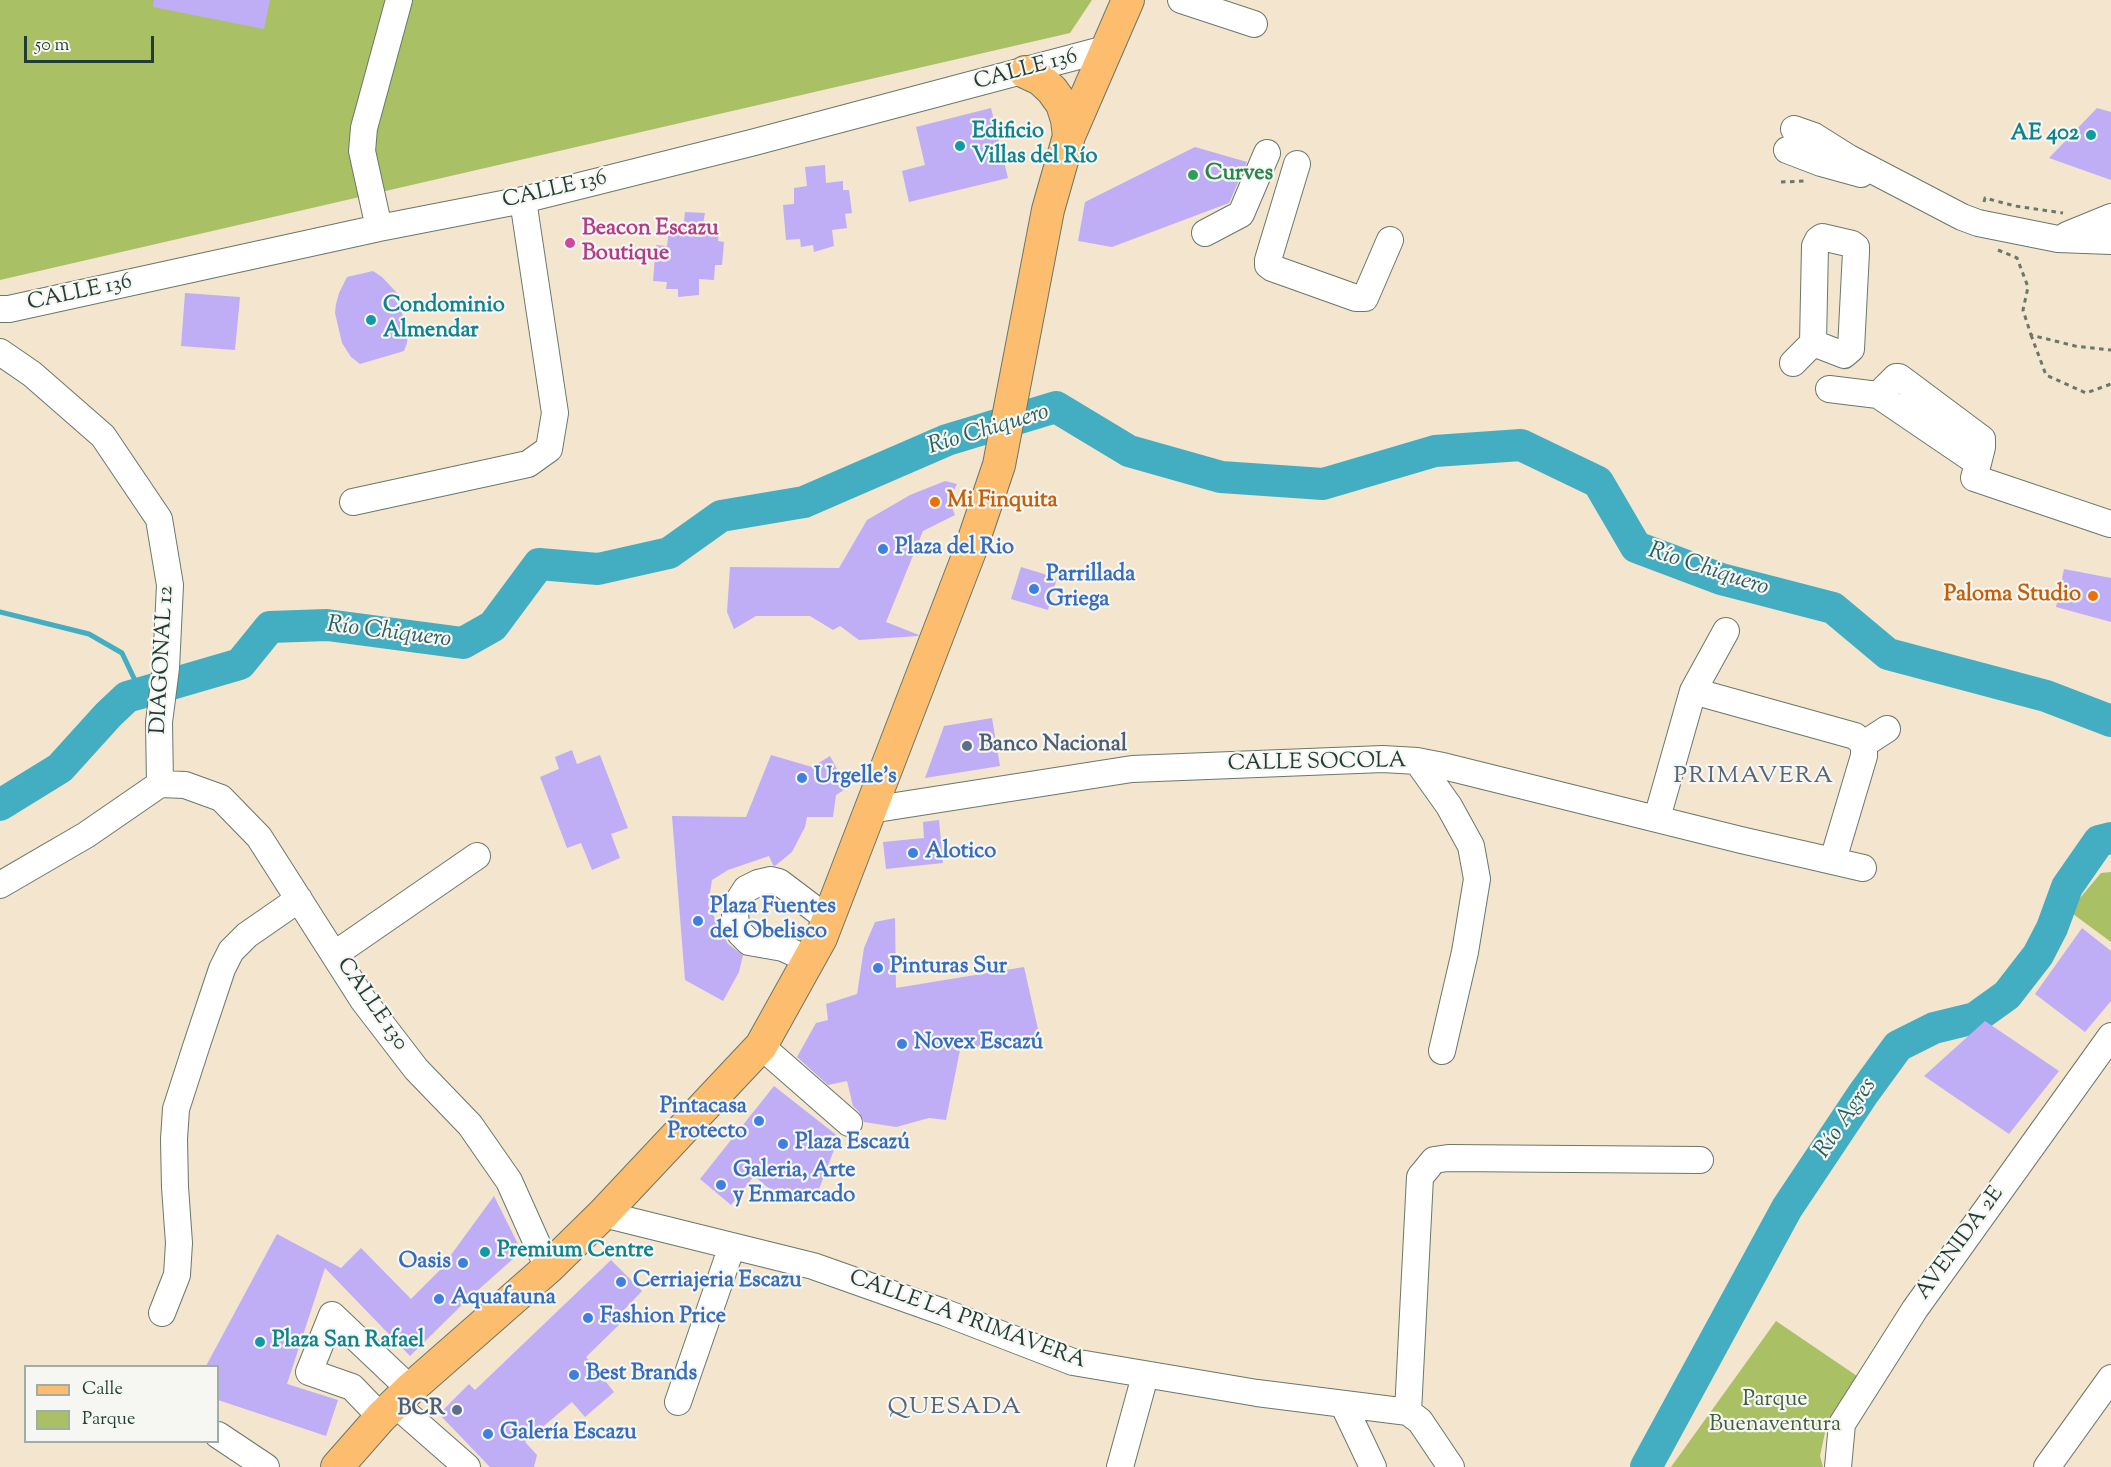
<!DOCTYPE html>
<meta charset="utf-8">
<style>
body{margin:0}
#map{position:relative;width:2111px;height:1467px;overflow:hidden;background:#f3e5ce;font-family:"Sorts Mill Goudy",serif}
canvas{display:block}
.legend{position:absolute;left:24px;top:1365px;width:195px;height:78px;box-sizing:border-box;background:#f6f6f2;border:2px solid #a0aca6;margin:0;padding:8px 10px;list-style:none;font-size:18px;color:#1f3d34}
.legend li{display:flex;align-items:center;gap:12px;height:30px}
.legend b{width:30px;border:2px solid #a0aca6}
.scale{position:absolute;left:24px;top:36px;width:130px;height:27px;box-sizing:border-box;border:3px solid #1f3d34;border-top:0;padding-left:8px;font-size:18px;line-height:21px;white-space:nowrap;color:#1f3d34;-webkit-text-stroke:4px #f6f6f2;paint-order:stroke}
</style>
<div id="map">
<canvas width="2111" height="1467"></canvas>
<ul class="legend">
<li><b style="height:8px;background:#fcbd6f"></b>Calle</li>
<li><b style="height:16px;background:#a9c065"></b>Parque</li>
</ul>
<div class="scale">50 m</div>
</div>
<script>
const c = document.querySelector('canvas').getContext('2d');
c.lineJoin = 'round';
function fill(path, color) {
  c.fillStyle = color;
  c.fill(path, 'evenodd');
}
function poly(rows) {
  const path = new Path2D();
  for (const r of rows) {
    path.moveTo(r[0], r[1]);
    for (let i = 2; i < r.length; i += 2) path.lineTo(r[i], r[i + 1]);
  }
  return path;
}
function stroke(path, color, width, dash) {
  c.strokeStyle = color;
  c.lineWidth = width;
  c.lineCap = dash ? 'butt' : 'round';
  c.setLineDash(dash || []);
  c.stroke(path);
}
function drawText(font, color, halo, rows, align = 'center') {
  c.font = font + ' "Sorts Mill Goudy",serif';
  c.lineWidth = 4.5;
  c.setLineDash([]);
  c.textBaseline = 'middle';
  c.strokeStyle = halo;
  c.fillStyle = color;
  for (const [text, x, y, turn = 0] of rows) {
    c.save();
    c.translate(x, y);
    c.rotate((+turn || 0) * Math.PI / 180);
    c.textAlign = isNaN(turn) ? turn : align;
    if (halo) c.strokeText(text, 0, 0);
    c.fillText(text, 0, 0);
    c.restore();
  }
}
fill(poly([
 [0,0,1092,0,1070,33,0,280],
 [2111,872,2111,942,2069,911,2101,873],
 [1776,1321,1857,1376,1827,1423,1820,1456,1823,1467,1671,1467]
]), '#a9c065');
stroke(poly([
 [0,612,89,634,122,653,141,693]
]), '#43adc2', 5);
stroke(poly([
 [0,805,60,768,108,715,127,697,240,664,270,627,327,625,463,643,493,626,539,564,598,569,669,553,721,516,804,502,947,440,1056,407,1129,451,1221,477,1323,484,1435,451,1521,445,1598,482,1636,547,1721,579,1833,608,1888,654,2046,696,2111,721],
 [1646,1467,1787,1208,1863,1094,1898,1046,1934,1028,1975,1018,2007,995,2038,955,2052,928,2067,887,2099,841,2111,838]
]), '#43adc2', 32);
fill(poly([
 [154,0,270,0,264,29,153,7],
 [991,108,1008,178,909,202,902,171,925,165,916,127],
 [2097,108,2111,112,2111,180,2049,158],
 [1195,147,1247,162,1229,203,1112,247,1078,241,1085,202],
 [825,165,826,183,843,181,843,190,849,190,852,213,845,214,847,228,832,230,834,246,814,252,813,245,801,247,800,239,786,240,783,205,794,204,794,188,807,186,805,167],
 [685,212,705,213,702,230,719,232,718,241,724,242,722,265,715,265,714,280,699,279,699,295,678,297,678,289,666,289,667,282,653,281,656,245,667,246,669,231,683,231],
 [373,271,382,277,397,293,393,296,401,310,408,333,407,343,404,351,360,364,351,357,342,343,335,313,336,304,339,293,347,277],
 [185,293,240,297,235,350,181,346],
 [945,481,957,484,949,500,955,515,923,531,886,622,919,635,918,636,859,640,840,626,833,630,810,616,756,616,734,629,727,612,730,567,839,568,867,520,910,495],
 [1021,567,1057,578,1048,610,1011,599],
 [2064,569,2111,578,2111,622,2056,607],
 [992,718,1000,766,925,778,944,726],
 [572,750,577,764,600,755,628,828,611,834,620,858,592,870,581,843,567,848,540,777,559,769,555,757],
 [771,755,812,767,830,756,847,788,836,795,833,817,807,817,805,827,792,852,775,866,773,865,769,856,728,870,712,880,708,905,728,944,743,955,739,972,723,1001,685,980,672,816,746,817],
 [939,820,943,863,886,869,883,842,924,838,923,822],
 [895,918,896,988,1024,967,1040,1038,960,1050,946,1120,929,1118,896,1127,864,1122,859,1112,853,1106,847,1081,828,1085,797,1057,816,1023,828,1020,826,1004,857,994,864,948,875,922],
 [2082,928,2111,951,2111,1001,2085,1032,2035,994],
 [1985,1021,2059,1071,2009,1134,1924,1076],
 [774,1086,839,1137,814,1202,778,1196,754,1176,731,1205,700,1179],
 [494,1196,519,1246,514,1258,468,1299,410,1356,325,1268,287,1384,338,1400,326,1436,218,1400,218,1366,206,1366,277,1234,341,1268,361,1248,411,1299,440,1270],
 [611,1260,642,1291,622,1312,627,1317,586,1357,614,1392,585,1417,572,1402,525,1442,537,1455,534,1467,490,1467,439,1414,469,1384,475,1390]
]), '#bfaef5');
const minor = poly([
 [1181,0,1254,24],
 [1794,129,1814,136,1849,158,1962,217,1978,223,2058,239,2111,241],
 [1787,150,1821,163,1861,174],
 [1297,164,1268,260,1268,265,1272,268,1356,298,1365,298,1390,240],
 [379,228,362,151,364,128,399,0],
 [1205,233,1241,214,1267,153],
 [2067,235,2111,217],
 [0,309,9,309,379,228,523,200,751,143,1105,49],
 [0,352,32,374,103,436,159,519,170,585,166,668,159,722,160,784],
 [1793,363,1813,343,1815,246,1818,240,1822,237,1852,244,1856,247,1856,252,1851,349,1844,355,1813,343],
 [1829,389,1878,395],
 [1978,463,1878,395,1896,377,1899,377,1982,439,1982,447,1978,463,1974,478,2110,524],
 [353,502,528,464,549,449,555,413,523,200],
 [1693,691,1726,631],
 [1864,744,1887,729],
 [1417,761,1449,806,1471,846,1477,879,1465,952,1442,1051],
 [160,784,185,785,221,798,259,837,363,1000,416,1069,470,1125,509,1181,548,1268],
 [870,810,1132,769,1383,759,1417,761,1443,766,1741,840,1863,868],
 [1657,818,1693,691,1855,736,1864,744,1864,756,1833,860],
 [0,885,86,835,160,784],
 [335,954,477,856],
 [809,960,783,948,749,942,740,933,736,924,735,914,739,900,746,889,758,883,771,880,779,882,828,919],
 [761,1046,849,1123],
 [603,1214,813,1266,946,1313,1073,1362,1257,1393,1408,1412,1420,1421,1451,1467],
 [162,1313,177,1275,179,1243,175,1187,174,1139,176,1109,196,1047,222,969,231,951,247,935,299,899],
 [678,1402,732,1246],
 [394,1403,467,1467],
 [1343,1404,1373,1467],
 [1408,1412,1420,1177,1434,1160,1448,1158,1700,1160],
 [381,1417,352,1387,309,1372,332,1315,410,1389],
 [218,1435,266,1467],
 [1120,1467,1145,1376],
 [1838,1467,1842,1424,1915,1309,2111,1036],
 [2047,1467,2111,1378]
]);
const major = poly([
 [1025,72,1040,79,1052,90,1062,104,1067,120,1069,136],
 [337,1467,381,1417,410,1389,548,1268,603,1214,761,1046,821,938,970,551,999,465,1048,210,1069,136,1128,0]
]);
stroke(minor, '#69786a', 28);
stroke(major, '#69786a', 34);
stroke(poly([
 [1781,182,1806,181],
 [1984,202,1985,198,2015,206,2063,213],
 [1998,250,2017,258,2028,287,2023,310,2031,335,2075,346,2111,350],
 [2031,335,2046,375,2086,393,2111,384]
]), '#69786a', 3, [4.5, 4.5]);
stroke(minor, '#fff', 26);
stroke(major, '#fcbd6f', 32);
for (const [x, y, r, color] of [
 [2091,135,6,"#0f9aa8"],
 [960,146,6,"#0f9aa8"],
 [1193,175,6,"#2e9e5b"],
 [570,243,6,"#d1479c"],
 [371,320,6,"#0f9aa8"],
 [935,502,6,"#e8710a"],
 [883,549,6,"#3f7fe0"],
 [1034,589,6,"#3f7fe0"],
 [2093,596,6,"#e8710a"],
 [967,746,6,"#5c6f8a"],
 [802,778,6,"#3f7fe0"],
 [913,853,6,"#3f7fe0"],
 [698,921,6,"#3f7fe0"],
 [878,968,6,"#3f7fe0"],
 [902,1044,6,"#3f7fe0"],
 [759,1121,6,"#3f7fe0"],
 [783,1144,6,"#3f7fe0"],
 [721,1185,6,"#3f7fe0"],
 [485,1252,6,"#0f9aa8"],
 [463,1263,6,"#3f7fe0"],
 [621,1282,6,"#3f7fe0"],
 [439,1299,6,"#3f7fe0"],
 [588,1318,6,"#3f7fe0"],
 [260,1342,6,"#0f9aa8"],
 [574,1375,6,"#3f7fe0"],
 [457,1410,6,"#5c6f8a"],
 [488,1434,6,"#3f7fe0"]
]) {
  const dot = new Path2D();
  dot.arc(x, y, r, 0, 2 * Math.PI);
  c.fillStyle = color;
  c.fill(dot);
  stroke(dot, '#f6f6f2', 2);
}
drawText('22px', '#1f3d34', '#f6f6f2', [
 ["CALLE 136",1026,71,-15],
 ["CALLE 136",555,191,-13],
 ["CALLE 136",80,294,-12],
 ["DIAGONAL 12",164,660,-87],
 ["CALLE SOCOLA",1317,764,-1],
 ["CALLE 130",371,1005,55],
 ["AVENIDA 2E",1961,1244,-54],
 ["CALLE LA PRIMAVERA",967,1321,20]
]);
drawText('bold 22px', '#0d838f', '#f6f6f2', [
 ["Edificio",972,133],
 ["Villas del Río",972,158],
 ["AE 402",2079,135,"right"],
 ["Condominio",383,307],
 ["Almendar",383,332],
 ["Premium Centre",497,1252],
 ["Plaza San Rafael",272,1342]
], 'left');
drawText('bold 22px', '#27864d', '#f6f6f2', [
 ["Curves",1205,175]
], 'left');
drawText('bold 22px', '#b23c85', '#f6f6f2', [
 ["Beacon Escazu",582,230],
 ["Boutique",582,255]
], 'left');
drawText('bold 22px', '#c56008', '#f6f6f2', [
 ["Mi Finquita",947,502],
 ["Paloma Studio",2081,596,"right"]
], 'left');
drawText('bold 22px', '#366cbe', '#f6f6f2', [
 ["Plaza del Rio",895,549],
 ["Parrillada",1046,576],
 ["Griega",1046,601],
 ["Urgelle's",814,778],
 ["Alotico",925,853],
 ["Plaza Fuentes",710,908],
 ["del Obelisco",710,933],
 ["Pinturas Sur",890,968],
 ["Novex Escazú",914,1044],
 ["Pintacasa",747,1108,"right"],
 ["Protecto",747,1133,"right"],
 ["Plaza Escazú",795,1144],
 ["Galeria, Arte",733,1172],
 ["y Enmarcado",733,1197],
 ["Oasis",451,1263,"right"],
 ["Cerriajeria Escazu",633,1282],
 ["Aquafauna",451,1299],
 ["Fashion Price",600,1318],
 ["Best Brands",586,1375],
 ["Galería Escazu",500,1434]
], 'left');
drawText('bold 22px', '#4e5e75', '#f6f6f2', [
 ["Banco Nacional",979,746],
 ["BCR",445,1410,"right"]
], 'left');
drawText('22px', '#425e40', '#f6f6f2', [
 ["Parque",1775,1401],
 ["Buenaventura",1775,1426]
]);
drawText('italic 24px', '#2a5f5f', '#f6f6f2', [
 ["Río Chiquero",989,431,-17],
 ["Río Chiquero",1708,571,18],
 ["Río Chiquero",389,634,7],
 ["Río Agres",1847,1119,-56]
]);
c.letterSpacing = '1.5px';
drawText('24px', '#576578', '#f6f6f2', [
 ["PRIMAVERA",1754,778],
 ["QUESADA",955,1409]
]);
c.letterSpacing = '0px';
</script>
